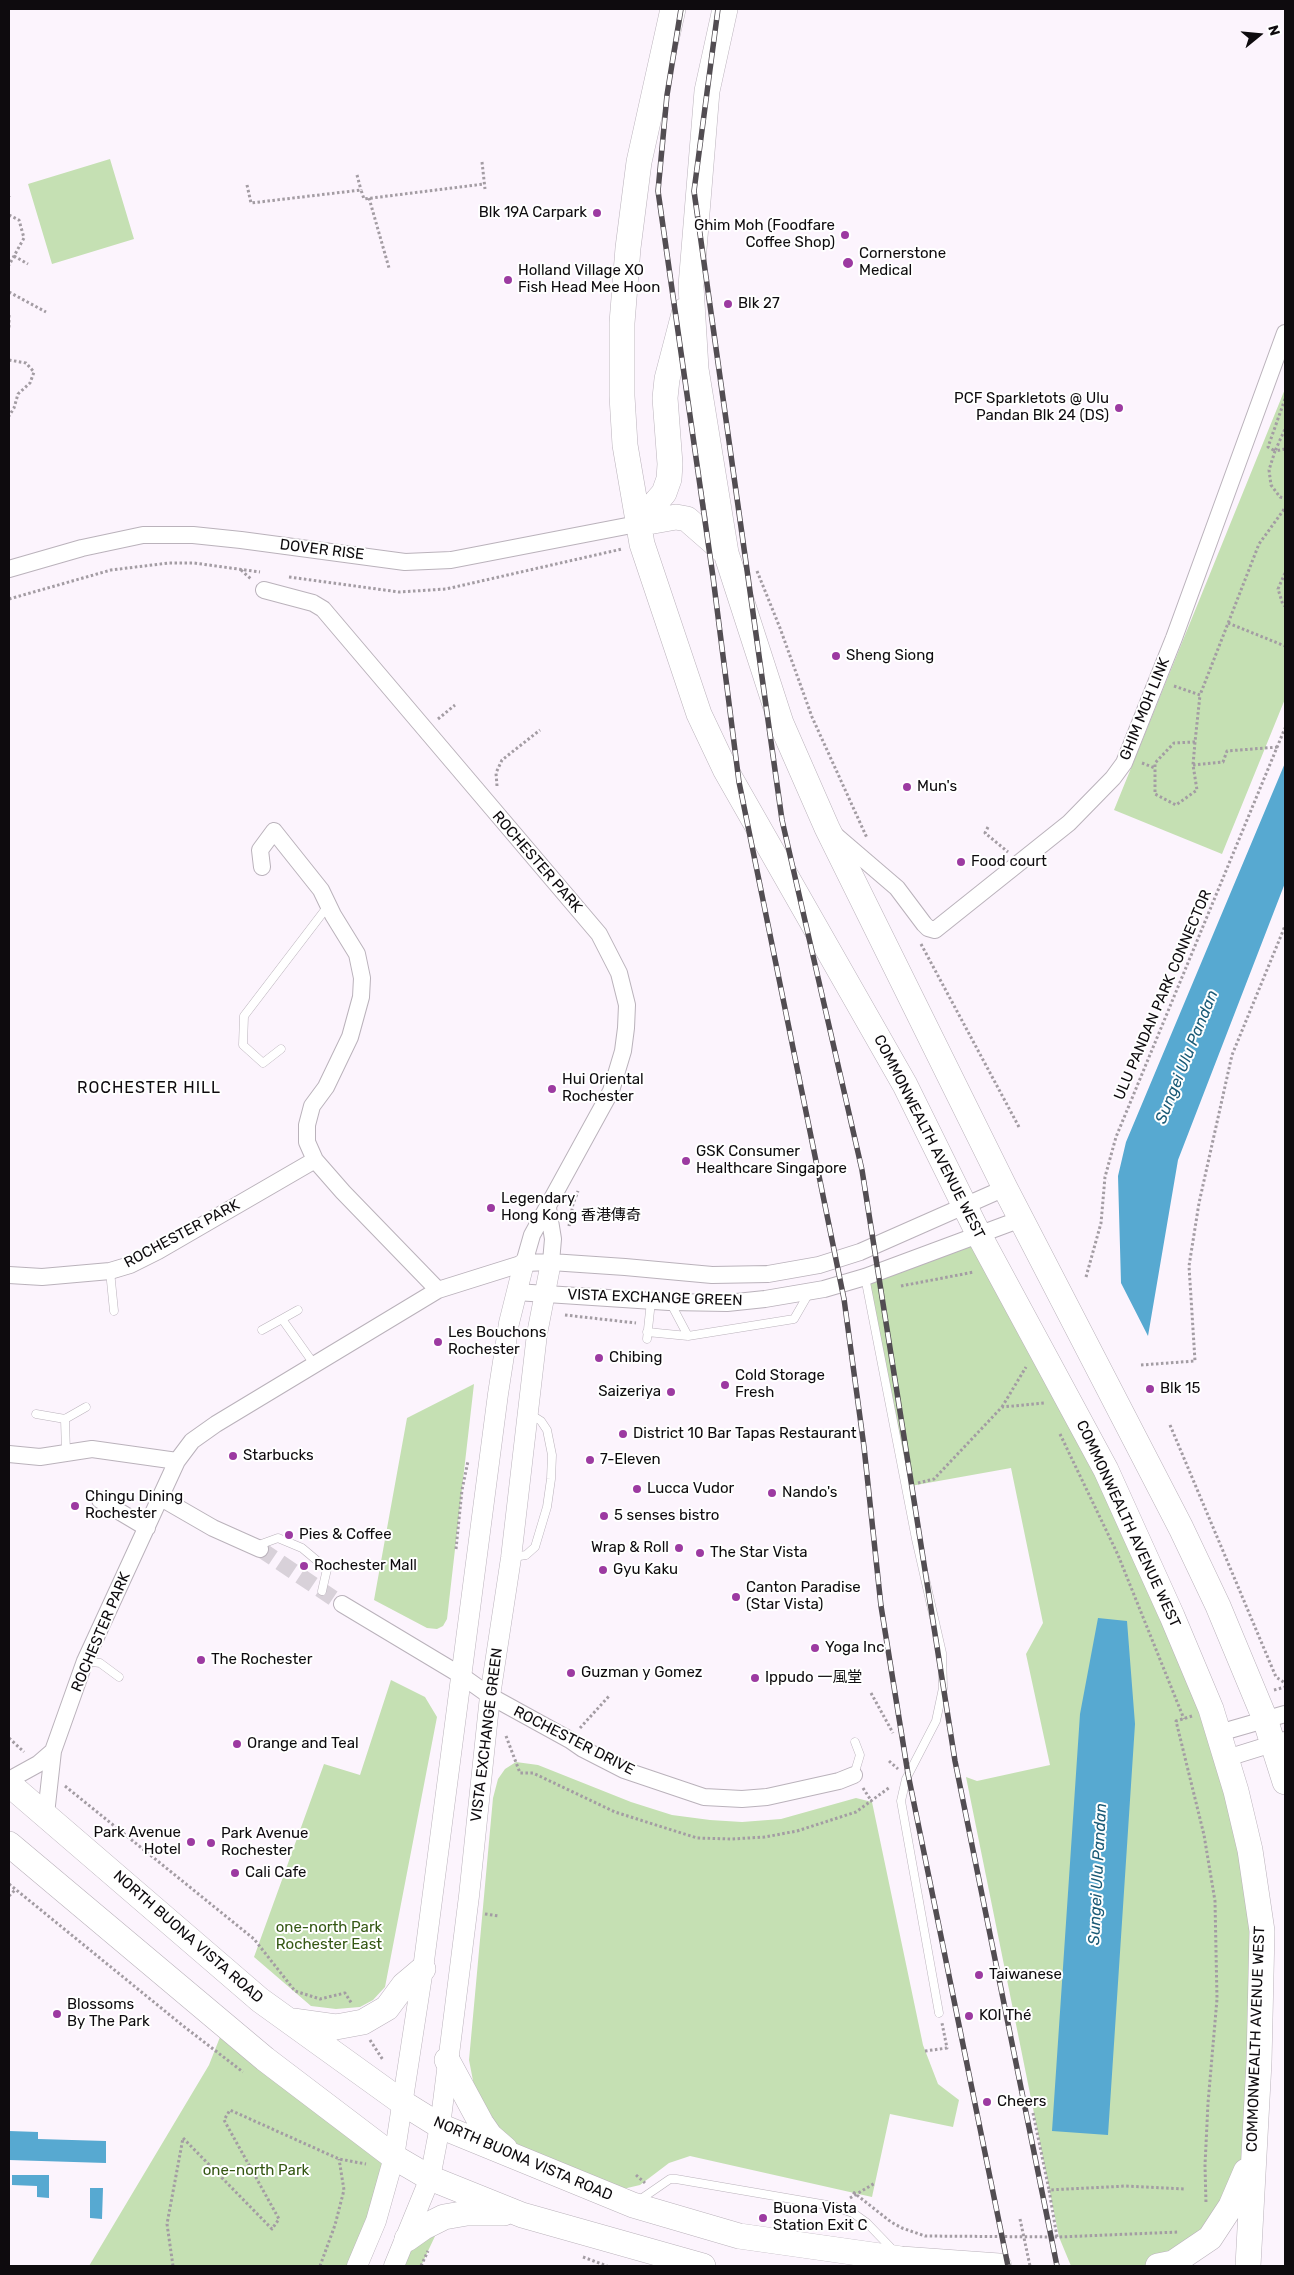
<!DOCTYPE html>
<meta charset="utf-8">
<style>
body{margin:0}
#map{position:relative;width:1294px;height:2275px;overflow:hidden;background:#fcf4fd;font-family:Rubik,sans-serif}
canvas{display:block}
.frame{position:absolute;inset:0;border:10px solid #0e0b0e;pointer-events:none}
.north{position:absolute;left:1234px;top:10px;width:50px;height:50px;-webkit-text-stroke:4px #fff;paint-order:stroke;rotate:73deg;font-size:14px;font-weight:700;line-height:20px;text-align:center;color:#0e0b0e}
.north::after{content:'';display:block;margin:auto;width:18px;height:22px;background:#0e0b0e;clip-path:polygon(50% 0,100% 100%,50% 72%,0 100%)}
</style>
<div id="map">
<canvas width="1294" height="2275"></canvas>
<div class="frame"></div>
<div class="north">N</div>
</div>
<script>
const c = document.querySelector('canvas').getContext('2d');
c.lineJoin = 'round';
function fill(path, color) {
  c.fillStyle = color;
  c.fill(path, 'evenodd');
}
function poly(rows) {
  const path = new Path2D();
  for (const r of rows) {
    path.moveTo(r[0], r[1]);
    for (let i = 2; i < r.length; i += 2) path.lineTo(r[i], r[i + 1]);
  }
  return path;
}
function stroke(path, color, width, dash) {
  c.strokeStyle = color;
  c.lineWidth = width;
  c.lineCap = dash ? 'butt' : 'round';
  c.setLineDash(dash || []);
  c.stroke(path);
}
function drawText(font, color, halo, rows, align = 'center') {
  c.font = font + ' Rubik,"Noto Sans SC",sans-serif';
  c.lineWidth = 4;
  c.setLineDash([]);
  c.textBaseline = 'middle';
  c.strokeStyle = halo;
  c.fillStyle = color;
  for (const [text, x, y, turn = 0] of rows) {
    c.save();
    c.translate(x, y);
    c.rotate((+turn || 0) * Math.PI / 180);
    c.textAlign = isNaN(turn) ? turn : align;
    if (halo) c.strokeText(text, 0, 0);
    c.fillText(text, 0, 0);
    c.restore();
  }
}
fill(poly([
 [110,159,134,239,52,264,28,184],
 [1285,389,1285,699,1222,854,1114,810],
 [979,1235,1172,1616,1250,1850,1256,2107,1231,2206,1158,2266,1071,2266,1059,2237,966,1777,977,1781,1050,1765,1026,1654,1043,1623,1011,1468,905,1487,865,1277],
 [474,1384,447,1619,443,1626,437,1629,427,1628,374,1600,407,1418],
 [391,1680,425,1697,437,1717,385,1987,373,2000,360,2007,336,2009,311,2006,254,1957,324,1764,360,1775],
 [516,1762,538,1765,631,1802,672,1815,710,1820,742,1822,781,1819,856,1798,872,1802,923,2045,938,2084,959,2100,953,2127,890,2114,872,2197,690,2156,669,2163,640,2185,623,2189,505,2140,475,2091,469,2060,493,1798,498,1779,505,1769],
 [222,2032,394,2157,357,2266,89,2266,209,2065],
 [444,2217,421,2266,394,2266]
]), '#c5e0b3');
fill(poly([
 [1285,763,1285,883,1178,1160,1148,1336,1121,1283,1118,1176,1126,1142],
 [1098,1618,1127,1621,1135,1724,1108,2135,1052,2131,1080,1714],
 [9,2131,38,2132,38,2139,106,2141,106,2163,9,2160],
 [12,2175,49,2175,49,2198,37,2197,37,2186,12,2185],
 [90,2188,103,2188,102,2219,90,2218]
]), '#57a9d1');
stroke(poly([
 [260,1549,342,1604]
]), '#d8d1d9', 16, [16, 8]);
const service = poly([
 [281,1049,263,1063,243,1045,244,1016,328,906],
 [110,1271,114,1311],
 [865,1277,916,1539,942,1653,943,1688,936,1721,906,1779,901,1801,939,2013],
 [670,1302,688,1336],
 [298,1310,282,1319,314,1364],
 [262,1330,282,1319],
 [647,1332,688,1336,794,1319,809,1293],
 [647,1339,651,1301],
 [36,1414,65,1419,66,1453],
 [65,1419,86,1407],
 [256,1546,278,1538,302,1548,327,1569,322,1591],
 [513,1557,526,1555,535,1547,547,1507,551,1479,552,1455,547,1430,541,1421,530,1414],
 [85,1661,100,1663,119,1677],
 [854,1775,860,1755,855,1742],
 [638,2201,670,2179,676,2179,833,2206,853,2213,867,2223,894,2251]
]);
const minor = poly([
 [9,569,82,548,143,535,193,535,241,540,405,562,451,560,637,524],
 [264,590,313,603,323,609,599,934,619,973,627,1005,626,1028,623,1051,611,1091,532,1235,524,1263],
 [834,834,897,888,924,924,928,928,935,930,1069,823,1113,778,1124,763,1174,638,1285,333],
 [262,867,260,850,274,831,321,890,333,915,357,954,362,978,361,997,350,1037,326,1087,312,1106,307,1125,307,1142,315,1160,343,1192,438,1290],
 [548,1208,553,1239,551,1262],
 [9,1275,42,1277,110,1271,130,1265,158,1251,315,1160],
 [516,1292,669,1302,727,1303,765,1299,824,1289,865,1277,1021,1219],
 [9,1454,40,1457,92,1449,177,1461],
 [161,1498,213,1528,260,1549],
 [100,1500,147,1528],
 [342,1604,462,1676,490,1696,570,1740,583,1749,624,1770,704,1797,742,1799,767,1797,839,1781,854,1775],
 [1219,1733,1285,1714],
 [1227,1758,1285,1740],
 [9,1780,38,1764,53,1751],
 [46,1814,53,1751,85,1661,177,1461,192,1441,216,1424,438,1290,524,1263,551,1262,625,1267,712,1275,768,1274,819,1265,860,1252,1005,1188]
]);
const tertiary = poly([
 [357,2266,376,2221,394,2157,423,1969,498,1394,509,1323,524,1263],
 [394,2266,430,2178,440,2126,469,1896,490,1696,511,1558,537,1334,551,1262]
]);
const primary = poly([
 [673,9,639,162,628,248,622,323,622,396,625,445,642,544,699,714,725,769,905,1085,979,1235,1106,1470,1172,1616,1211,1709,1236,1791,1250,1850,1262,1931,1259,2062,1248,2266],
 [725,9,707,91,691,286,696,369,726,553,781,723,827,828,1005,1188,1181,1528,1218,1606,1265,1719,1285,1782],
 [637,524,664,493,669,479,670,464,665,398,667,379,685,310],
 [637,524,676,517,687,519,726,553],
 [9,1784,260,2000,403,2103,440,2126,633,2205,739,2236,901,2259,999,2266],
 [9,1844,265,2059,394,2157,430,2178,522,2215,703,2266],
 [293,2021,336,2027,363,2022,387,2008,404,1985,423,1969],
 [447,2060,481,2123,490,2136,505,2149],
 [407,2239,424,2227,444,2217,467,2213,504,2213],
 [1158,2266,1173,2263,1210,2238,1231,2206,1246,2171]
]);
stroke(service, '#bab2bb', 9);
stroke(minor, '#bab2bb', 18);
stroke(tertiary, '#bab2bb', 21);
stroke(primary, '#bab2bb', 26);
stroke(poly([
 [482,162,485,189],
 [357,175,361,190],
 [247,185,251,203,361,190,364,199,484,184],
 [9,197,9,196],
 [369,198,389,268],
 [9,215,19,220,24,238,9,265],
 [14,256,28,264],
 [9,292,46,312],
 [9,315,9,329],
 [9,360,26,363,34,372,30,383,18,394,14,408,9,416],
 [1285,399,1268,447,1275,451,1285,429],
 [1285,449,1275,451,1269,470,1271,485,1280,497,1285,498],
 [241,570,251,579],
 [757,571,780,628,812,717,867,838],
 [1285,573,1278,589,1283,605,1285,606],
 [289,577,399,592,446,589,622,549],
 [9,599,111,570,169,563,194,563,260,572],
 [1228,623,1285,646],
 [1174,686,1200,695,1259,544,1285,508],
 [438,719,455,705],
 [1195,742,1174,743,1155,763,1155,794,1176,805,1197,790,1193,765,1195,742,1200,695],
 [1142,763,1155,768],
 [1193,765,1223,762,1227,751,1278,747],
 [497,786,496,773,502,760,540,730],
 [988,827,985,833,1008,852],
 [921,944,1019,1127],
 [569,1226,573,1204,578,1191],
 [1086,1277,1101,1223,1105,1177,1116,1137,1285,728],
 [901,1286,974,1272],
 [565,1315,636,1323],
 [1141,1365,1195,1361,1189,1266,1199,1203,1232,1055,1285,926],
 [1002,1407,1026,1367],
 [1170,1425,1276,1677,1285,1683],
 [1060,1434,1118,1555,1184,1719],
 [918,1483,934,1479,1002,1407,1045,1403],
 [456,1549,462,1490,468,1461],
 [1274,1690,1285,1687],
 [871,1693,893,1733],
 [1192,1716,1176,1721,1204,1835,1215,1901,1217,1999,1208,2103,1205,2165,1206,2204],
 [580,1728,610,1695],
 [506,1736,520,1773,533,1773,615,1812,697,1838,732,1839,765,1837,797,1831,856,1812,890,1787],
 [9,1738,24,1752],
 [889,1761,898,1769],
 [65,1786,254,1939,295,1991,320,1999,345,1993,352,2004],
 [863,1788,872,1802],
 [9,1884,182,2025,243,2072],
 [9,1896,15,1890],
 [485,1914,499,1916],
 [370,2040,383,2060],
 [925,2051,947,2048,942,2023],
 [1033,2113,1049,2190],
 [636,2175,645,2183],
 [853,2192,891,2222,902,2228,925,2236,1059,2237,1179,2232],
 [850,2198,875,2183],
 [1057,2237,1049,2190,1126,2186,1185,2189],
 [583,2257,607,2266],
 [173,2266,167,2224,183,2138,272,2229,279,2219,224,2120,230,2110,339,2159,366,2164],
 [320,2266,335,2225,344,2190,339,2159],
 [421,2266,428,2251]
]), '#a39ca3', 3, [2.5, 2.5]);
stroke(service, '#fff', 8);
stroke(minor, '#fff', 16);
stroke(tertiary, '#fff', 20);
stroke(primary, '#fff', 25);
const rail = poly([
 [681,9,667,95,658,191,713,577,739,782,844,1299,864,1447,881,1606,908,1774,1008,2266],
 [718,9,694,191,782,820,862,1170,955,1761,1057,2266]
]);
stroke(rail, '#524d52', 5.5);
stroke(rail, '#fff', 4, [11]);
stroke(poly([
 [1020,2219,1030,2266]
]), '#a39ca3', 3, [2.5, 2.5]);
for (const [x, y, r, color] of [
 [597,213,5,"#9c3aa1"],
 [845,235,5,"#9c3aa1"],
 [848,263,6,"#9c3aa1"],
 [508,280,5,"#9c3aa1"],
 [728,304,5,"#9c3aa1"],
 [1119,408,5,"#9c3aa1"],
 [836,656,5,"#9c3aa1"],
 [907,787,5,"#9c3aa1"],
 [961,862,5,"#9c3aa1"],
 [552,1089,5,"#9c3aa1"],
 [686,1161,5,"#9c3aa1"],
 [491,1208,5,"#9c3aa1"],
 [438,1342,5,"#9c3aa1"],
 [599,1358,5,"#9c3aa1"],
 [725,1385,5,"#9c3aa1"],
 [1150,1389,5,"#9c3aa1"],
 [671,1392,5,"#9c3aa1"],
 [623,1434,5,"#9c3aa1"],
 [233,1456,5,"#9c3aa1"],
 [590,1460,5,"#9c3aa1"],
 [637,1489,5,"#9c3aa1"],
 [772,1493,5,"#9c3aa1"],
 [75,1506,5,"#9c3aa1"],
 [604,1516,5,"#9c3aa1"],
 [289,1535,5,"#9c3aa1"],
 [679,1548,5,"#9c3aa1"],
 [700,1553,5,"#9c3aa1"],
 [304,1566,5,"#9c3aa1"],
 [603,1570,5,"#9c3aa1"],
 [736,1597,5,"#9c3aa1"],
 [815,1648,5,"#9c3aa1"],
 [201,1660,5,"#9c3aa1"],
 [571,1673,5,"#9c3aa1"],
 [755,1678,5,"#9c3aa1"],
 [237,1744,5,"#9c3aa1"],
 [191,1842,5,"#9c3aa1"],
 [211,1843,5,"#9c3aa1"],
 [235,1873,5,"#9c3aa1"],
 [979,1975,5,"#9c3aa1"],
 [57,2014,5,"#9c3aa1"],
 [969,2016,5,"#9c3aa1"],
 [987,2102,5,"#9c3aa1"],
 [763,2218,5,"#9c3aa1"]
]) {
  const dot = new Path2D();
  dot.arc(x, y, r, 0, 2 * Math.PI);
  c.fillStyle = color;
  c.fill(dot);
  stroke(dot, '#fff', 2);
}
drawText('15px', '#0e0b0e', '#fff', [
 ["Blk 19A Carpark",587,213,"right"],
 ["Ghim Moh (Foodfare",835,226,"right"],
 ["Coffee Shop)",835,243,"right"],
 ["Cornerstone",859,254],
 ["Medical",859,271],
 ["Holland Village XO",518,271],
 ["Fish Head Mee Hoon",518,288],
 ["Blk 27",738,304],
 ["PCF Sparkletots @ Ulu",1109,399,"right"],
 ["Pandan Blk 24 (DS)",1109,416,"right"],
 ["Sheng Siong",846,656],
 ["Mun's",917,787],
 ["Food court",971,862],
 ["Hui Oriental",562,1080],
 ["Rochester",562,1097],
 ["GSK Consumer",696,1152],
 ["Healthcare Singapore",696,1169],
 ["Legendary",501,1199],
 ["Hong Kong 香港傳奇",501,1216],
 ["Les Bouchons",448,1333],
 ["Rochester",448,1350],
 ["Chibing",609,1358],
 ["Cold Storage",735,1376],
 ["Fresh",735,1393],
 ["Blk 15",1160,1389],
 ["Saizeriya",661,1392,"right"],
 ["District 10 Bar Tapas Restaurant",633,1434],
 ["Starbucks",243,1456],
 ["7-Eleven",600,1460],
 ["Lucca Vudor",647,1489],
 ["Nando's",782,1493],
 ["Chingu Dining",85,1497],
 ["Rochester",85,1514],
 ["5 senses bistro",614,1516],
 ["Pies & Coffee",299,1535],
 ["Wrap & Roll",669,1548,"right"],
 ["The Star Vista",710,1553],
 ["Rochester Mall",314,1566],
 ["Gyu Kaku",613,1570],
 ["Canton Paradise",746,1588],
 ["(Star Vista)",746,1605],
 ["Yoga Inc",825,1648],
 ["The Rochester",211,1660],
 ["Guzman y Gomez",581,1673],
 ["Ippudo 一風堂",765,1678],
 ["Orange and Teal",247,1744],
 ["Park Avenue",181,1833,"right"],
 ["Hotel",181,1850,"right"],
 ["Park Avenue",221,1834],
 ["Rochester",221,1851],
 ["Cali Cafe",245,1873],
 ["Taiwanese",989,1975],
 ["Blossoms",67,2005],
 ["By The Park",67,2022],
 ["KOI Thé",979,2016],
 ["Cheers",997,2102],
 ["Buona Vista",773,2209],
 ["Station Exit C",773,2226]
], 'left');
drawText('15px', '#0e0b0e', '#fff', [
 ["DOVER RISE",322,550,7],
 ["GHIM MOH LINK",1145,709,-68],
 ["ROCHESTER PARK",537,862,49],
 ["ULU PANDAN PARK CONNECTOR",1163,995,-67],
 ["COMMONWEALTH AVENUE WEST",929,1137,63],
 ["ROCHESTER PARK",182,1234,-28],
 ["VISTA EXCHANGE GREEN",655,1298,2],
 ["COMMONWEALTH AVENUE WEST",1128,1524,65],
 ["ROCHESTER PARK",101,1632,-67],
 ["VISTA EXCHANGE GREEN",487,1735,-83],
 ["ROCHESTER DRIVE",574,1741,27],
 ["NORTH BUONA VISTA ROAD",188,1937,41],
 ["COMMONWEALTH AVENUE WEST",1256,2039,-88],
 ["NORTH BUONA VISTA ROAD",523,2159,23]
]);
drawText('15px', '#345713', '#fff', [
 ["one-north Park",329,1928],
 ["Rochester East",329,1945],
 ["one-north Park",256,2171]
]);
drawText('italic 16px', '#1b5b77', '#fff', [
 ["Sungei Ulu Pandan",1187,1057,-68],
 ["Sungei Ulu Pandan",1098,1874,-87]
]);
c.letterSpacing = '1px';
drawText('16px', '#0e0b0e', '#fff', [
 ["ROCHESTER HILL",149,1088]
]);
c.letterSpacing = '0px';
</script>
